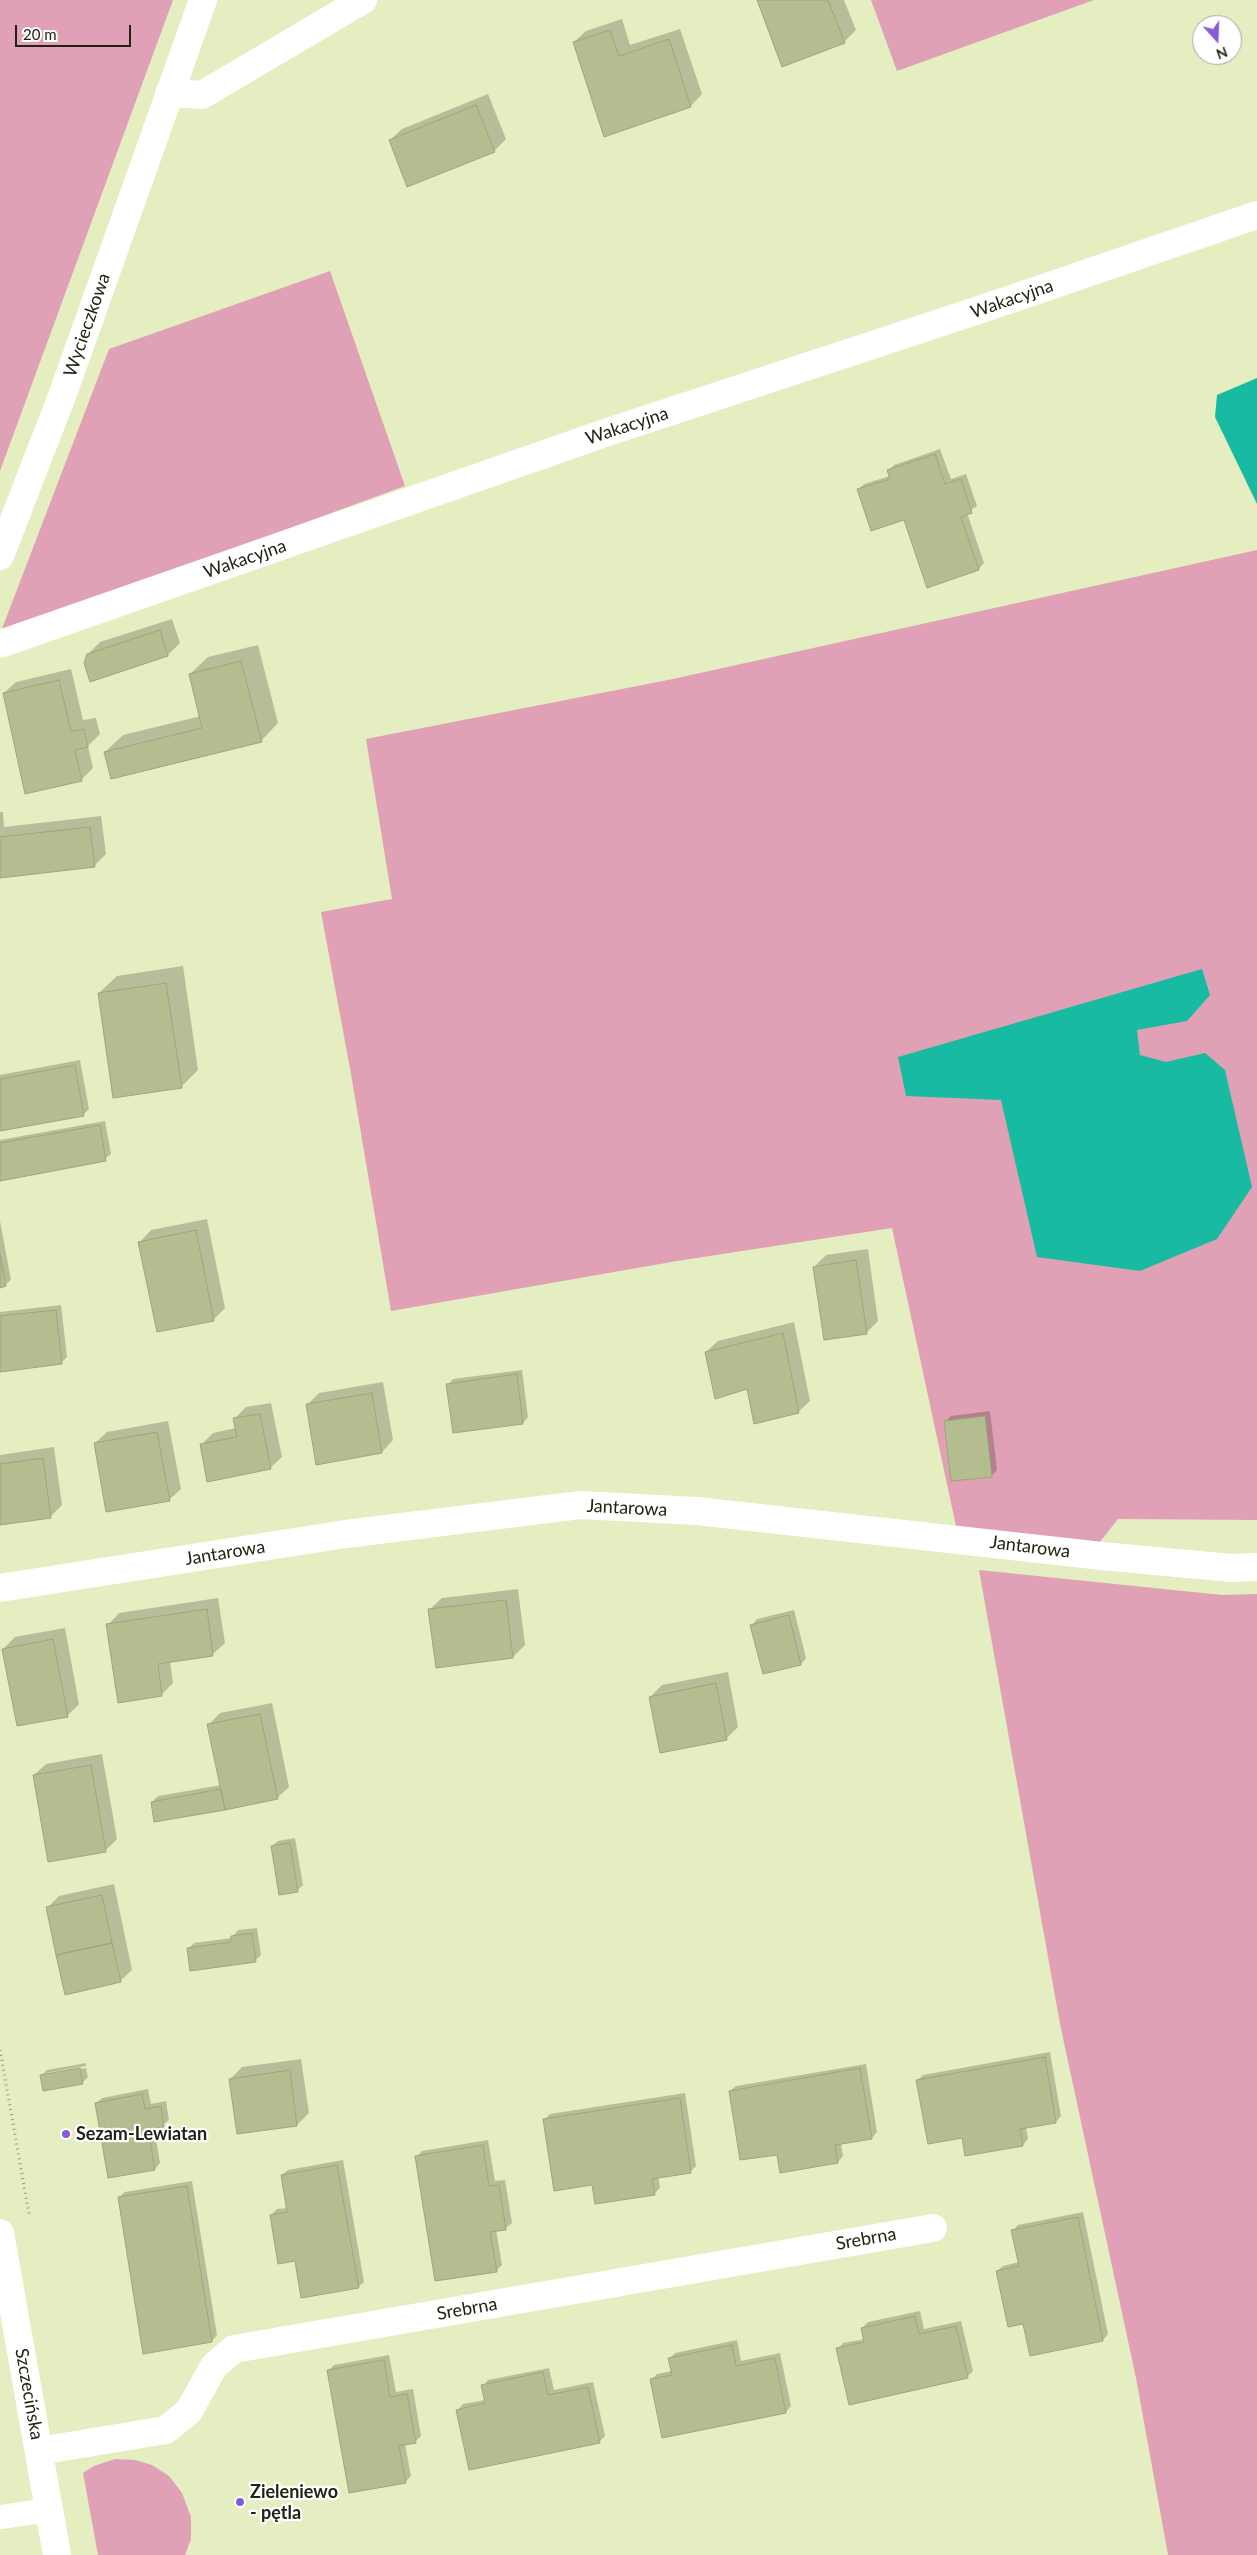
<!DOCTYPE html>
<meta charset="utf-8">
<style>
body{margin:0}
#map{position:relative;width:1257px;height:2555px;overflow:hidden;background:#e4eec0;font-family:Lato,sans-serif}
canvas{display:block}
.north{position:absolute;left:1192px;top:15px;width:50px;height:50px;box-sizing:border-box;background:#fff;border:1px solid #a6a7a0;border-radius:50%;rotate:160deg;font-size:14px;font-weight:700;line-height:20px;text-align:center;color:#202312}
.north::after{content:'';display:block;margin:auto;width:18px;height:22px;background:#895cd6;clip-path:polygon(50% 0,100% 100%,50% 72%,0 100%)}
.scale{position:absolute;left:15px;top:25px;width:116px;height:22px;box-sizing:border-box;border:2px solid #202312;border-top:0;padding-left:6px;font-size:15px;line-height:18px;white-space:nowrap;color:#202312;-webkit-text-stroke:4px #fff;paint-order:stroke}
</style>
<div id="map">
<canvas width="1257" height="2555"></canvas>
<div class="north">N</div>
<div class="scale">20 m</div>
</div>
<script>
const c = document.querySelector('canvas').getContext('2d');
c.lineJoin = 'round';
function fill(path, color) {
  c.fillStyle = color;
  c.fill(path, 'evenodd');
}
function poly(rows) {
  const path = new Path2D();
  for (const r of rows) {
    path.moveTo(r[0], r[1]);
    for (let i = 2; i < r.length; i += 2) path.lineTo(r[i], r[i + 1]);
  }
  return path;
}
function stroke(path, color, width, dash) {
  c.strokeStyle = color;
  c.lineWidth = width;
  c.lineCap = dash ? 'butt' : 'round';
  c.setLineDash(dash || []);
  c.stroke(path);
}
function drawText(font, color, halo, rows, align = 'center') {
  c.font = font + ' Lato,sans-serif';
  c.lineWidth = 4.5;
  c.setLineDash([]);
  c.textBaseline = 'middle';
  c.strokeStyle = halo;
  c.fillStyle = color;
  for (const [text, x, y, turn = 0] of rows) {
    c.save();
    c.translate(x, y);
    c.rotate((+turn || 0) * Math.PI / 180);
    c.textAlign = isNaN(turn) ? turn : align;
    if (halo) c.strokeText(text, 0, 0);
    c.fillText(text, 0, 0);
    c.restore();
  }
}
fill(poly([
 [0,0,173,0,0,471],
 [871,0,1094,0,897,71],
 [330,271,405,486,0,634,109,349],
 [1257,550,1257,1520,1118,1519,1099,1543,956,1526,892,1228,677,1261,391,1311,351,1074,321,912,392,899,366,739,673,679],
 [979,1570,1222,1595,1257,1594,1257,2555,1168,2555,1136,2378,1060,2024],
 [115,2459,135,2460,152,2465,169,2476,182,2493,191,2517,191,2539,185,2555,98,2555,83,2473,94,2466]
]), '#e0a0b5');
fill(poly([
 [1257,378,1257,504,1215,417,1217,395],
 [1202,969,1210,995,1187,1021,1137,1030,1140,1055,1166,1062,1205,1053,1225,1070,1252,1187,1217,1239,1140,1271,1037,1257,1001,1100,906,1096,898,1057]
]), '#18bba1');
fill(poly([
 [758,0,844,0,856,30,844,42],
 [622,19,630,45,680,29,702,94,691,106,574,42,586,31],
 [488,94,506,139,494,151,390,140,402,129],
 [940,449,951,479,966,474,977,506,967,513,984,563,979,569,928,586,905,518,858,490,864,484,890,476,889,470,894,465],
 [172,619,180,643,168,655,91,680,88,654,100,642],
 [258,645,278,723,261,741,105,752,123,735,201,716,190,674,208,657],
 [71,669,83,720,96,718,100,734,88,746,93,768,81,780,4,693,16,682],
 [0,812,3,812,4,827,101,816,106,854,94,866,0,877],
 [183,966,198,1070,181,1087,99,993,117,976],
 [80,1060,89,1109,83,1115,0,1131,0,1075],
 [105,1121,111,1154,105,1159,0,1180,0,1140],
 [207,1219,225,1308,213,1320,140,1242,151,1230],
 [0,1221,11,1280,5,1285,0,1286],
 [868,1249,878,1321,867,1332,825,1338,814,1267,826,1255],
 [61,1305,67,1357,62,1362,0,1370,0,1312],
 [794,1322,810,1401,798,1412,748,1388,706,1352,718,1341],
 [522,1370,528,1417,523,1423,448,1385,453,1379],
 [383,1382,393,1440,382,1452,307,1405,319,1393],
 [271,1403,282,1457,270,1468,201,1445,213,1433,236,1428,234,1419,246,1407],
 [990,1411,997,1470,991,1476,945,1422,951,1416],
 [168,1421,181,1489,169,1500,95,1443,107,1432],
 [54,1447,62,1505,50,1517,0,1523,0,1455],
 [518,1589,525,1645,513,1657,430,1609,442,1598],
 [218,1598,225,1643,213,1654,170,1661,173,1683,162,1694,108,1625,119,1613],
 [794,1610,806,1658,801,1664,752,1625,757,1619],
 [65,1628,79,1704,67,1716,3,1649,15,1637],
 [728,1672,738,1727,726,1739,650,1697,662,1685],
 [272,1703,289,1787,277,1798,152,1802,158,1796,221,1785,209,1724,220,1713],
 [102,1754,117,1839,105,1851,34,1775,46,1764],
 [295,1838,303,1885,297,1891,272,1846,278,1841],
 [114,1884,132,1970,120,1981,48,1907,59,1896],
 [257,1928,261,1955,255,1961,188,1949,194,1943,232,1938,238,1930],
 [1050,2052,1061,2116,1056,2122,1026,2127,1028,2139,1023,2145,963,2137,918,2080,923,2075],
 [301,2059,309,2113,297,2125,230,2079,242,2067],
 [86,2063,86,2066,46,2073,46,2075,86,2068,88,2077,82,2083,42,2075,47,2070],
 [866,2064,877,2132,872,2138,841,2143,843,2156,838,2162,778,2153,730,2091,736,2086],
 [148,2089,151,2104,166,2101,169,2120,163,2125,154,2127,160,2163,155,2169,109,2177,96,2103,102,2098],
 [685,2093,696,2166,691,2171,658,2176,660,2188,654,2194,593,2183,544,2120,550,2114],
 [488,2140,495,2181,505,2180,512,2223,506,2228,496,2230,502,2265,496,2271,416,2157,422,2151],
 [343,2160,364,2282,358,2287,296,2260,271,2215,277,2209,288,2208,282,2175,288,2170],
 [192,2181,217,2335,212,2341,119,2197,125,2192],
 [1083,2212,1108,2334,1103,2340,1031,2355,1024,2323,997,2271,1003,2266,1019,2262,1013,2231,1018,2225],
 [920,2311,924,2329,961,2321,973,2371,967,2377,838,2349,843,2343,865,2339,862,2328,868,2322],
 [737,2340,741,2361,780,2353,791,2406,786,2412,652,2379,657,2374,672,2371,670,2358,675,2353],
 [389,2355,396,2392,413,2389,421,2436,415,2442,405,2444,411,2476,405,2482,329,2370,334,2365],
 [549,2368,554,2390,593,2382,605,2436,599,2442,458,2410,463,2404,485,2400,483,2386,488,2380]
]), '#0003');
const building = poly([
 [757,0,828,0,845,43,782,67,757,0],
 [610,30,619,56,669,39,691,107,604,137,573,42,610,30],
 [476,105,495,152,407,187,389,140,476,105],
 [935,454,945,484,961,479,972,513,961,517,979,570,927,588,904,520,871,531,857,489,890,479,887,470,935,454],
 [160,630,168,656,90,682,84,663,87,654,160,630],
 [241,661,262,742,111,779,104,752,202,728,189,674,241,661],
 [59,680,71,731,84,729,88,747,75,750,82,781,25,794,3,693,59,680],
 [90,827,95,867,0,878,0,837,90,827],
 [166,983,182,1088,113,1098,98,993,166,983],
 [75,1065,84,1116,0,1131,0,1079,75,1065],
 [100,1125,106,1161,0,1181,0,1143,100,1125],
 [196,1230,214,1321,157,1332,138,1242,196,1230],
 [0,1254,6,1286,0,1288,0,1254],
 [856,1260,867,1334,824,1340,813,1267,856,1260],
 [56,1310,62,1364,0,1372,0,1316,56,1310],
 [783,1333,799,1413,754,1424,747,1389,715,1399,705,1352,783,1333],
 [517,1374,523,1424,453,1433,446,1384,517,1374],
 [372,1393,382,1453,316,1465,306,1404,372,1393],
 [260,1414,271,1469,207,1482,200,1444,237,1437,233,1418,260,1414],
 [985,1416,992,1477,951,1481,944,1421,985,1416],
 [157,1432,170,1501,106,1512,94,1443,157,1432],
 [43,1458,51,1518,0,1525,0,1464,43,1458],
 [506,1600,513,1658,436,1668,428,1609,506,1600],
 [207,1609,213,1656,158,1664,162,1696,118,1703,106,1624,207,1609],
 [789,1615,801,1665,763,1674,750,1625,789,1615],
 [53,1639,68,1717,17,1726,2,1649,53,1639],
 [716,1683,727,1740,660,1753,649,1697,716,1683],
 [260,1714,278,1799,225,1810,207,1724,260,1714],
 [91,1765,106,1852,48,1862,33,1775,91,1765],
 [221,1789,225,1810,154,1822,151,1802,221,1789],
 [290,1843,298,1892,279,1895,271,1846,290,1843],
 [102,1895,112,1943,56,1955,46,1907,102,1895],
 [252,1933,256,1962,190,1971,187,1948,231,1942,231,1936,252,1933],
 [112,1943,121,1982,65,1995,56,1955,112,1943],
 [1045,2057,1056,2123,1020,2129,1023,2146,965,2156,962,2138,928,2144,916,2080,1045,2057],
 [80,2068,83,2084,43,2091,40,2075,80,2068],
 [860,2068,872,2139,835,2145,838,2163,780,2173,777,2155,740,2160,729,2091,860,2068],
 [290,2070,297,2126,237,2134,229,2079,290,2070],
 [142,2094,145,2109,161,2106,164,2127,148,2129,155,2170,108,2178,95,2103,142,2094],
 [680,2098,691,2173,652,2179,655,2195,595,2204,592,2185,554,2191,543,2119,680,2098],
 [483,2145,489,2186,499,2185,506,2230,490,2232,497,2272,435,2281,415,2156,483,2145],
 [337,2165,359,2288,301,2298,295,2261,278,2264,270,2215,287,2212,281,2175,337,2165],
 [187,2186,212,2342,143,2354,118,2197,187,2186],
 [1078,2217,1103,2341,1030,2356,1023,2324,1008,2327,996,2271,1019,2266,1011,2230,1078,2217],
 [915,2316,919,2334,956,2326,968,2378,849,2405,836,2348,864,2342,861,2328,915,2316],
 [732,2345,736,2366,775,2358,786,2413,662,2438,650,2379,672,2375,668,2358,732,2345],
 [384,2360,390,2397,407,2394,416,2443,399,2446,406,2483,349,2493,327,2370,384,2360],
 [543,2372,548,2395,588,2387,600,2443,469,2470,456,2410,485,2403,481,2385,543,2372]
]);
fill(building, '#b4bd90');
stroke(building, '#9ca679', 1);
stroke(poly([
 [0,2050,29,2214]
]), '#949b79', 3, [1, 4]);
stroke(poly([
 [0,2517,49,2510]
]), '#fff', 24);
stroke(poly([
 [169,93,202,95,363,0],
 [0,556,62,396,203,0],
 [0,644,605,433,988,307,1257,215],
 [0,1588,346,1534,580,1505,697,1511,1102,1556,1231,1568,1257,1567],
 [39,2451,166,2430,189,2411,214,2366,234,2349,933,2228]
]), '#fff', 28);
stroke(poly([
 [0,2233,57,2555]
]), '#fff', 28);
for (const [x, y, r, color] of [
 [66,2134,5,"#895cd6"],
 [240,2502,5,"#895cd6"]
]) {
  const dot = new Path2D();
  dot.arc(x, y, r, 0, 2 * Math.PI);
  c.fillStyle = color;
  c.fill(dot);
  stroke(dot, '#fff', 2);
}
drawText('18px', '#202312', '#fff', [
 ["Wakacyjna",1012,299,-19],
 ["Wycieczkowa",87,325,-71],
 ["Wakacyjna",627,426,-18],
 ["Wakacyjna",245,559,-19],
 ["Jantarowa",627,1508,3],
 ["Jantarowa",1030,1547,7],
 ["Jantarowa",225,1553,-9],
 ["Srebrna",866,2239,-10],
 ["Srebrna",467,2309,-10],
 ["Szczecińska",29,2394,80]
]);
drawText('bold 18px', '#202312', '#fff', [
 ["Sezam-Lewiatan",76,2134],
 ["Zieleniewo",250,2492],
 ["- pętla",250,2513]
], 'left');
</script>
